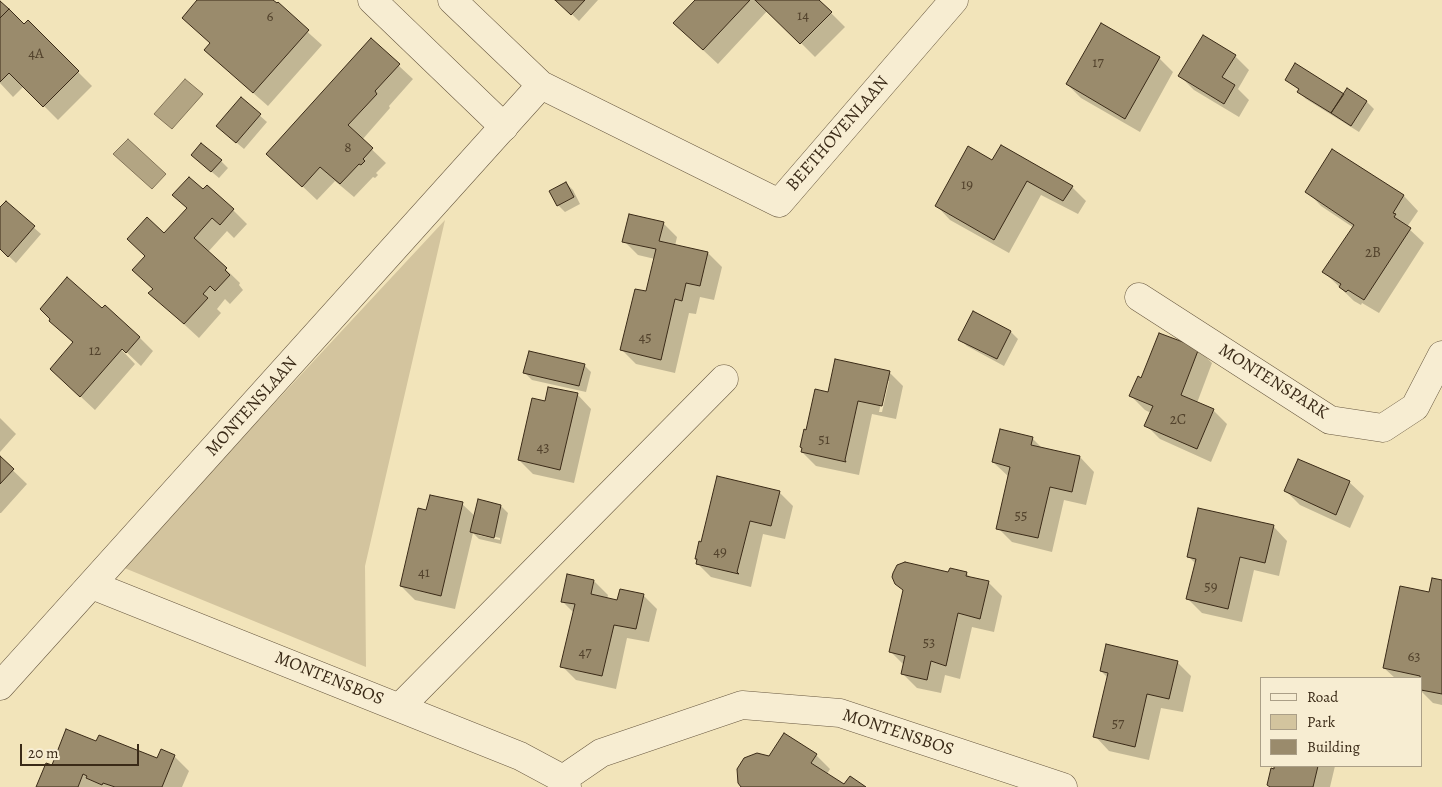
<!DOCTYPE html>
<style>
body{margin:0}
#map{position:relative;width:1442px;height:787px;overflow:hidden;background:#f2e4ba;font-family:Alegreya,serif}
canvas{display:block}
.legend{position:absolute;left:1260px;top:677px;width:162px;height:90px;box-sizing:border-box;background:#f7edd2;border:1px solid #ab9f87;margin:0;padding:6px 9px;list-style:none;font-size:15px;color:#3a2a17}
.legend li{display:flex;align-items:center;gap:10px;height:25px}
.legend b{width:25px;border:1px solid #ab9f87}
.scale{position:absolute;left:20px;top:744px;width:119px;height:22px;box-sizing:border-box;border:2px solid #3a2a17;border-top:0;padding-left:6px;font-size:15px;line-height:18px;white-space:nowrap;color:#3a2a17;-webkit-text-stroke:4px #f7edd2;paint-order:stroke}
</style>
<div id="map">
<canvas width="1442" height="787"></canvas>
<ul class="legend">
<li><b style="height:6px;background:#f7edd2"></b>Road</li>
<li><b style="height:14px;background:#d3c49e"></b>Park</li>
<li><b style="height:14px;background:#9a8b6c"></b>Building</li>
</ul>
<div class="scale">20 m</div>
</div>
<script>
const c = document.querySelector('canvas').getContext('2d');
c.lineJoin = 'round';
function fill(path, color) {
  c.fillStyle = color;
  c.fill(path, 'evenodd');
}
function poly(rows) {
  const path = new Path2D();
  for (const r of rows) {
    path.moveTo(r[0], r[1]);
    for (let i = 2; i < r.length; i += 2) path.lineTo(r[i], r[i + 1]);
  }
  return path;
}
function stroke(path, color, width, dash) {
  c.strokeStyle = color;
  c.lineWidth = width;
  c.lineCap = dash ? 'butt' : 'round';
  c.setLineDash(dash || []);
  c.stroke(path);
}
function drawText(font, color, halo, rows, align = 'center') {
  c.font = font + ' Alegreya,serif';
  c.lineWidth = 4;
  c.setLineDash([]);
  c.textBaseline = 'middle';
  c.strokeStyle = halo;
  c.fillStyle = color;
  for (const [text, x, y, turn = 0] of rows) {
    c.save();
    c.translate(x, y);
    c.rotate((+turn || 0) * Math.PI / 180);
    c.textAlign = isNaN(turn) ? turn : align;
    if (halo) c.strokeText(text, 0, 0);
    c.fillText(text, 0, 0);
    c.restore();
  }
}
fill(poly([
 [445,220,365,566,366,667,122,567]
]), '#d3c49e');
const water = poly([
 [185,79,203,94,172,129,154,114,185,79],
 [128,139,166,174,152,189,113,154,128,139]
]);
fill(water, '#b3a583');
stroke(water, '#837458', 1);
fill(poly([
 [199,0,272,0,322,45,268,106,219,63,211,44,183,18],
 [557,0,598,0,579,21],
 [697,0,818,0,845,27,815,57,768,10,718,64,689,37],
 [0,2,24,26,28,22,92,86,58,120,24,86,13,97,0,83],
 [371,40,413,79,389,106,390,108,362,140,386,163,376,173,378,175,375,178,373,177,354,197,335,181,317,200,268,154],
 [1235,56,1249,70,1238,89,1249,100,1239,117,1194,90,1180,76],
 [1159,58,1173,72,1140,132,1081,98,1067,84],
 [1286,80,1344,96,1348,90,1367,102,1374,109,1359,132,1306,99,1299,92,1300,91],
 [241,99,267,122,244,149,225,133],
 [1333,151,1404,196,1418,211,1407,227,1424,243,1379,313,1362,303,1361,305,1354,301,1324,272,1354,228,1321,206,1307,191],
 [221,161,228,168,219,178,200,162],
 [993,161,1072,187,1086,201,1078,214,1041,195,1009,253,950,220,936,205],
 [566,183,573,190,580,204,565,212,558,205,551,192],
 [203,191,233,210,247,224,234,238,227,231,208,252,240,283,239,285,243,290,230,304,225,299,217,309,221,313,199,338,150,293,153,289,133,270,188,209,174,195],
 [6,203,41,234,16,263,0,248,0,209],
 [663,223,677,237,675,246,708,253,722,267,714,300,700,297,696,314,689,313,675,373,636,364,622,350,647,293,655,259,638,255,624,241],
 [102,310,139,337,153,351,141,366,118,344,117,345,135,364,95,410,66,383,73,343,50,321],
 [973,313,1011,332,1018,339,1004,366,967,346,960,339],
 [1198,349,1212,363,1197,403,1213,410,1227,424,1211,462,1160,439,1146,425,1151,413,1145,410,1131,396,1142,379],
 [584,365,591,372,586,392,532,380,525,373],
 [889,372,903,386,896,419,872,414,859,475,816,466,802,452,807,432,829,394],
 [886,381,889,381,882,412,879,412],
 [577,394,591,409,574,483,533,474,519,460],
 [0,418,16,434,0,452],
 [1032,438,1043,449,1080,457,1094,472,1086,505,1064,500,1052,552,1012,542,998,528,1009,477,993,462],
 [0,458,27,484,1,513,0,513],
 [1349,482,1364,496,1350,528,1300,505,1285,490],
 [779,492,793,506,785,539,763,534,751,587,711,577,697,563,698,560,696,559],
 [479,501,501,506,508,513,501,544,479,539,473,533,455,609,415,600,401,586,427,511,462,504,475,516],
 [478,533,500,538,500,540,478,535],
 [1273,526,1287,541,1279,576,1254,570,1242,622,1202,613,1188,599,1196,564,1189,557],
 [949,573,966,573,971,578,988,582,1002,596,994,632,972,627,960,679,945,675,941,693,917,688,903,674,904,665,890,651],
 [568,575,594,581,608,595,607,599,618,601,643,595,657,609,649,642,627,638,616,689,576,680,562,666,574,613,562,601],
 [1442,581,1442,705,1433,703,1421,691,1421,678,1395,678,1384,668,1430,593],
 [1177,662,1191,676,1183,712,1161,708,1149,760,1109,751,1095,736,1108,678,1101,671],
 [784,735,816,755,830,769,827,774,845,786,864,787,742,787,769,757],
 [97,743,158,760,161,751,174,756,189,771,182,787,38,787,52,766],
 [1276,766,1335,766,1330,787,1270,787]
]), '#0003');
const building = poly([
 [197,0,273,0,277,3,278,2,309,30,253,93,204,50,210,43,182,18,197,0],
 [555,0,585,0,571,15,555,0],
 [695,0,750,0,703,50,673,23,695,0],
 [755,0,819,0,832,12,800,44,755,0],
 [0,1,9,9,0,18,0,1],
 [9,9,24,24,28,20,79,71,43,107,9,73,0,82,0,18,9,9],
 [1101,23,1160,57,1125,119,1066,84,1101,23],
 [1203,35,1236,55,1222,77,1235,85,1224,104,1178,76,1203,35],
 [371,38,400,64,375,91,377,94,348,125,373,148,363,159,365,161,361,165,359,164,340,184,320,167,302,187,266,154,371,38],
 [1295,63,1344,94,1331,113,1297,92,1299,89,1285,80,1295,63],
 [1347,88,1367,101,1351,126,1331,113,1347,88],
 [241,97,261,114,236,143,216,126,241,97],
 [201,143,222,160,211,172,191,155,201,143],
 [1001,145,1073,186,1063,201,1027,181,994,240,935,206,968,146,992,160,1001,145],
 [1332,149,1404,195,1393,213,1396,214,1394,217,1411,228,1364,300,1348,290,1346,292,1339,287,1341,284,1322,272,1354,225,1305,192,1332,149],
 [189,177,203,189,207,185,234,209,220,225,212,218,194,238,227,268,225,270,230,275,215,291,210,286,203,294,208,298,184,324,148,293,153,289,132,270,145,256,127,239,147,217,164,233,187,208,172,195,189,177],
 [566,182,574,197,557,206,549,191,566,182],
 [6,201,35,226,8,257,0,249,0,207,6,201],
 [629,214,664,222,659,241,708,252,700,286,686,283,682,301,675,299,661,360,620,350,635,289,646,291,656,249,622,242,629,214],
 [67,277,102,308,105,305,140,337,126,353,122,349,80,397,50,369,73,342,49,321,50,319,40,309,67,277],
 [973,311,1011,331,997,359,958,340,973,311],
 [1159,333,1199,348,1181,395,1214,409,1197,449,1144,426,1153,406,1129,396,1138,376,1141,378,1159,333],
 [529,351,585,364,579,386,523,373,529,351],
 [835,359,890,371,882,406,858,401,845,460,846,462,801,452,802,448,800,447,804,429,806,430,815,389,828,392,835,359],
 [548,387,578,393,560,470,518,460,532,398,545,401,548,387],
 [1000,429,1033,437,1031,445,1080,456,1072,492,1050,487,1038,538,996,529,1010,467,992,462,1000,429],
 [0,456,14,469,0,484,0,456],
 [1298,459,1350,481,1336,515,1284,491,1298,459],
 [717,476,780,491,771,526,750,521,737,572,739,574,696,564,697,559,695,559,699,541,701,542,717,476],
 [430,495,463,502,441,596,400,586,418,508,426,510,430,495],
 [478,499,501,505,494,538,470,532,478,499],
 [1198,508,1274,525,1265,563,1240,557,1228,609,1186,599,1196,559,1187,557,1198,508],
 [905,562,948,572,950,568,967,572,966,576,989,581,980,619,958,613,946,666,931,661,927,680,901,674,905,656,889,652,903,590,895,584,892,577,893,573,897,565,905,562],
 [567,574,594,580,591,594,617,600,620,589,644,594,636,629,614,625,602,676,560,667,575,604,561,602,567,574],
 [1432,578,1442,580,1442,694,1421,690,1420,676,1383,668,1400,586,1429,592,1432,578],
 [1106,644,1178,661,1169,699,1147,694,1135,747,1093,737,1108,673,1100,671,1106,644],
 [66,729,96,741,99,735,157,758,161,749,175,755,162,787,115,787,103,783,102,785,86,778,87,776,83,774,78,787,36,787,46,763,52,765,66,729],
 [784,733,817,754,811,763,844,784,850,776,866,787,741,787,738,783,737,769,744,758,757,753,769,756,784,733],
 [1274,766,1318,766,1313,787,1270,787,1267,785,1271,768,1274,769,1274,766]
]);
fill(building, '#9a8b6c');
stroke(building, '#3a2a17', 1);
const pedestrian = poly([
 [372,0,504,127]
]);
const minor = poly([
 [541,85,779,203,954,0],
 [1139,297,1330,420,1383,428,1415,407,1442,355],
 [92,585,520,756,563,779,567,787],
 [0,686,541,85,452,0],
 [400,707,724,379],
 [563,779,601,753,742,705,840,713,1063,787]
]);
stroke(pedestrian, '#685840', 29);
stroke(minor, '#685840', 29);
stroke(pedestrian, '#f7edd2', 28);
stroke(minor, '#f7edd2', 28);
drawText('15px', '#52422c', null, [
 ["14",803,16],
 ["6",270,17],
 ["4A",36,54],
 ["17",1098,63],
 ["8",348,148],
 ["19",967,185],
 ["2B",1373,253],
 ["45",645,338],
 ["12",95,351],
 ["2C",1178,420],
 ["51",824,440],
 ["43",543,448],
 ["55",1021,516],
 ["49",720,552],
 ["41",424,573],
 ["59",1211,587],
 ["53",929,643],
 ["47",585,653],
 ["63",1414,657],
 ["57",1118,724]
]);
drawText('18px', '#3a2a17', '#f7edd2', [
 ["BEETHOVENLAAN",838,134,-49],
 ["MONTENSPARK",1273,382,32],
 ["MONTENSLAAN",252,407,-48],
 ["MONTENSBOS",329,679,22],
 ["MONTENSBOS",898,733,18]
]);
</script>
